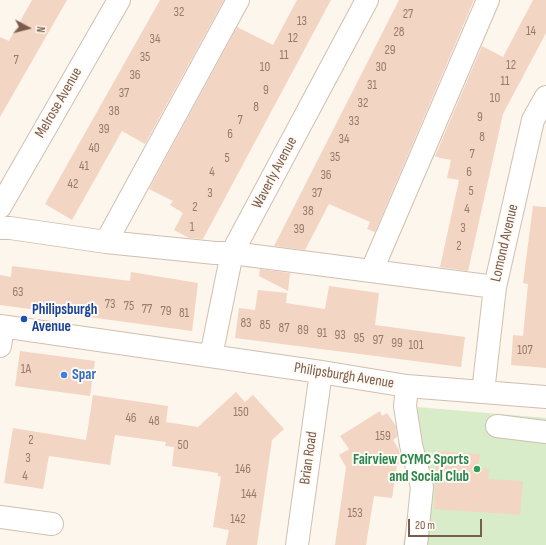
<!DOCTYPE html>
<style>
body{margin:0}
#map{position:relative;width:546px;height:545px;overflow:hidden;background:#fdf6ec;font-family:"Sofia Sans Condensed",sans-serif}
canvas{display:block}
.north{position:absolute;left:8px;top:8px;width:40px;height:40px;-webkit-text-stroke:3px #fffaf3;paint-order:stroke;rotate:97deg;font-size:11px;font-weight:700;line-height:16px;text-align:center;color:#7a5c4d}
.north::after{content:'';display:block;margin:auto;width:14px;height:18px;background:#7a5c4d;clip-path:polygon(50% 0,100% 100%,50% 72%,0 100%)}
.scale{position:absolute;left:408px;top:519px;width:74px;height:18px;box-sizing:border-box;border:2px solid #7a5c4d;border-top:0;padding-left:5px;font-size:12px;line-height:14px;white-space:nowrap;color:#7a5c4d;-webkit-text-stroke:3px #fffaf3;paint-order:stroke}
</style>
<div id="map">
<canvas width="546" height="545"></canvas>
<div class="north">N</div>
<div class="scale">20 m</div>
</div>
<script>
const c = document.querySelector('canvas').getContext('2d');
c.lineJoin = 'round';
function fill(path, color) {
  c.fillStyle = color;
  c.fill(path, 'evenodd');
}
function poly(rows) {
  const path = new Path2D();
  for (const r of rows) {
    path.moveTo(r[0], r[1]);
    for (let i = 2; i < r.length; i += 2) path.lineTo(r[i], r[i + 1]);
  }
  return path;
}
function stroke(path, color, width, dash) {
  c.strokeStyle = color;
  c.lineWidth = width;
  c.lineCap = dash ? 'butt' : 'round';
  c.setLineDash(dash || []);
  c.stroke(path);
}
function drawText(font, color, halo, rows, align = 'center') {
  c.font = font + ' "Sofia Sans Condensed",sans-serif';
  c.lineWidth = 4;
  c.setLineDash([]);
  c.textBaseline = 'middle';
  c.strokeStyle = halo;
  c.fillStyle = color;
  for (const [text, x, y, turn = 0] of rows) {
    c.save();
    c.translate(x, y);
    c.rotate((+turn || 0) * Math.PI / 180);
    c.textAlign = isNaN(turn) ? turn : align;
    if (halo) c.strokeText(text, 0, 0);
    c.fillText(text, 0, 0);
    c.restore();
  }
}
fill(poly([
 [405,406,546,418,546,545,403,545,413,485]
]), '#d8ecc9');
fill(poly([
 [32,0,67,0,0,117,0,37,9,41],
 [160,0,224,0,145,144,122,131,72,220,45,204],
 [297,0,331,0,203,239,189,238,174,230,183,213,170,205,173,201,149,189,237,27,273,45],
 [399,0,474,0,375,232,367,229,370,222,329,204,305,250,274,246],
 [533,0,546,0,546,33,503,114,468,271,440,267,459,180,447,178,451,160,440,158,435,156,482,46,503,57],
 [533,206,546,207,546,368,511,365,513,335,523,336,528,284,523,283],
 [12,266,130,281,131,272,198,283,192,331,0,305,0,275,11,277],
 [260,269,290,273,288,291,259,276],
 [329,286,379,293,375,325,465,337,461,367,235,338,239,308,255,310,258,290,287,293,286,303,325,309],
 [20,351,95,361,90,396,15,386],
 [236,392,245,402,253,395,284,429,272,440,257,545,226,545,229,530,213,527,221,477,218,476,218,473,172,466,174,447,165,446,166,442,115,435,110,465,49,456,43,489,4,483,13,428,86,440,93,395,168,406,166,422,198,427],
 [380,411,382,416,387,413,396,426,397,437,393,440,399,450,402,462,397,465,392,498,374,496,366,545,335,545,346,467,339,455,349,449,340,436],
 [437,451,480,454,478,468,489,469,488,479,523,481,520,515,434,509]
]), '#f3d5c3');
const minor = poly([
 [0,207,119,0],
 [0,228,10,228,106,242,215,253,232,253,495,287],
 [106,242,238,0],
 [372,270,488,0],
 [0,326,321,372,407,386,546,397],
 [0,346,3,327],
 [211,356,232,253,367,0],
 [407,386,405,406,411,445,422,487,416,545],
 [483,392,495,287,533,120,546,97],
 [497,426,546,432],
 [0,517,52,524],
 [297,545,321,372]
]);
stroke(minor, '#d1beb0', 24);
stroke(minor, '#fff', 22);
for (const [x, y, r, color] of [
 [24,319,4,"#1a4fb4"],
 [64,375,4,"#3f7fe0"],
 [477,469,4,"#2e9e5b"]
]) {
  const dot = new Path2D();
  dot.arc(x, y, r, 0, 2 * Math.PI);
  c.fillStyle = color;
  c.fill(dot);
  stroke(dot, '#fffaf3', 1.5);
}
drawText('13px', '#987a6a', null, [
 ["32",179,13],
 ["27",408,15],
 ["13",302,22],
 ["14",531,32],
 ["28",399,33],
 ["12",293,39],
 ["34",155,40],
 ["29",390,51],
 ["11",284,56],
 ["35",145,58],
 ["7",16,61],
 ["12",511,66],
 ["10",265,68],
 ["30",381,68],
 ["36",135,76],
 ["11",505,82],
 ["31",372,86],
 ["9",266,91],
 ["37",124,94],
 ["10",495,99],
 ["32",363,104],
 ["8",256,108],
 ["38",114,112],
 ["9",480,118],
 ["7",240,121],
 ["33",354,122],
 ["39",104,130],
 ["6",230,135],
 ["8",482,138],
 ["34",344,140],
 ["40",94,149],
 ["7",472,155],
 ["35",335,158],
 ["5",227,159],
 ["41",84,167],
 ["4",212,173],
 ["6",469,173],
 ["36",326,176],
 ["42",73,185],
 ["5",471,192],
 ["3",210,194],
 ["37",317,194],
 ["2",195,208],
 ["4",467,210],
 ["38",308,212],
 ["1",192,228],
 ["3",463,229],
 ["39",299,230],
 ["2",459,247],
 ["63",18,293],
 ["73",110,305],
 ["75",129,307],
 ["77",147,310],
 ["79",166,312],
 ["81",184,314],
 ["83",246,324],
 ["85",265,326],
 ["87",284,329],
 ["89",303,331],
 ["91",322,334],
 ["93",340,336],
 ["95",359,339],
 ["97",378,341],
 ["99",397,344],
 ["101",416,346],
 ["107",525,351],
 ["1A",26,370],
 ["150",241,413],
 ["46",131,419],
 ["48",154,422],
 ["159",383,437],
 ["2",31,441],
 ["50",183,446],
 ["3",28,459],
 ["146",243,470],
 ["4",25,477],
 ["144",249,495],
 ["153",355,514],
 ["142",238,520]
]);
drawText('15px', '#7a5c4d', '#fffaf3', [
 ["Melrose Avenue",59,103,-60],
 ["Waverly Avenue",275,173,-62],
 ["Lomond Avenue",505,243,-77],
 ["Philipsburgh Avenue",344,376,9],
 ["Brian Road",309,458,-82]
]);
drawText('bold 15px', '#164399', '#fffaf3', [
 ["Philipsburgh",32,310],
 ["Avenue",32,327]
], 'left');
drawText('bold 15px', '#366cbe', '#fffaf3', [
 ["Spar",72,375]
], 'left');
drawText('bold 15px', '#27864d', '#fffaf3', [
 ["Fairview CYMC Sports",469,460],
 ["and Social Club",469,477]
], 'right');
</script>
